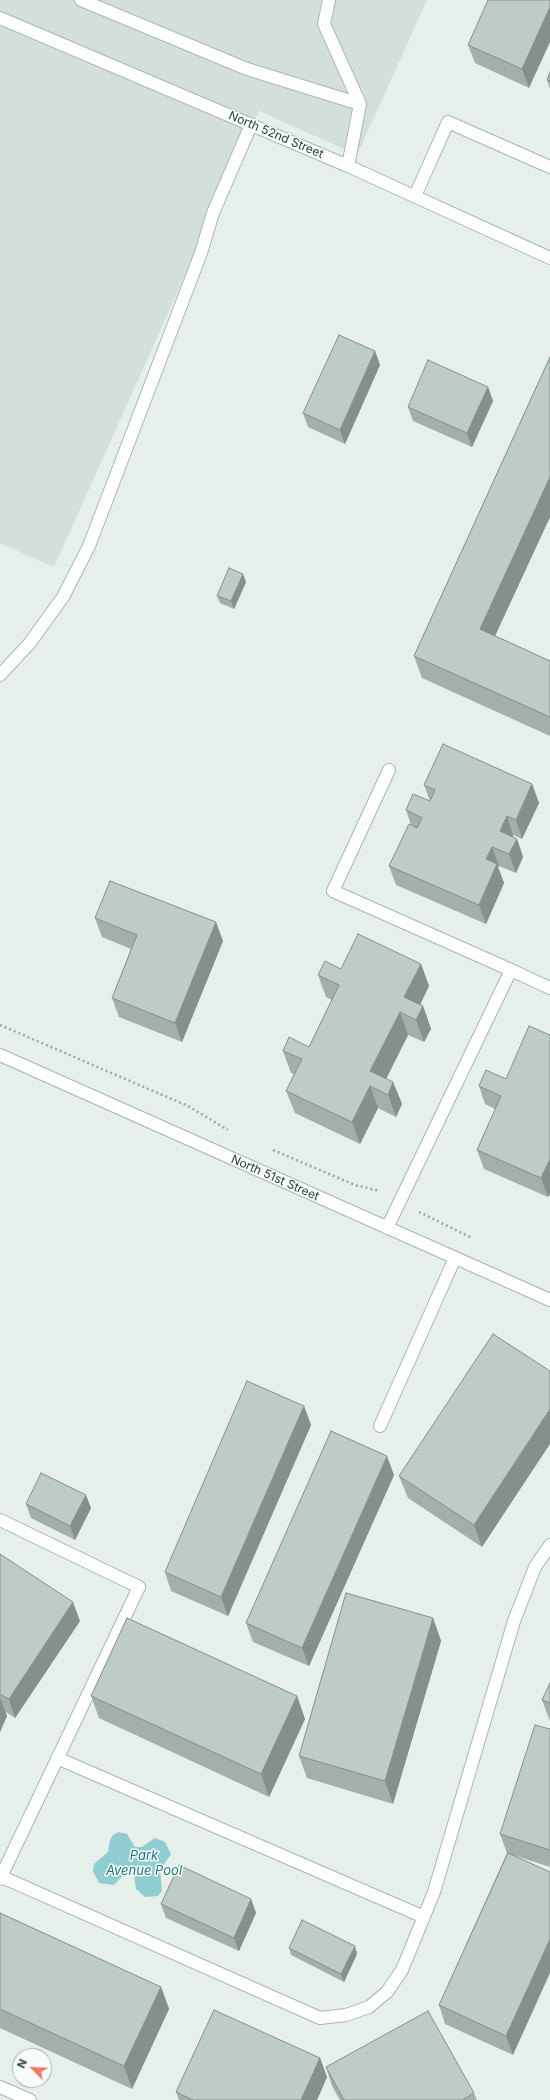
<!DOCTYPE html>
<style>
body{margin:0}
#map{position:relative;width:550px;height:2100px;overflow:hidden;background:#e6efea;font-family:Inter,sans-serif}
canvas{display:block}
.north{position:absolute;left:12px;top:2048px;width:40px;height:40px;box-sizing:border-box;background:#f7fbf9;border:1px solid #a3b1ab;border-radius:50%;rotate:294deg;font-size:11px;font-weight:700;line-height:16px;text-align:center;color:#254137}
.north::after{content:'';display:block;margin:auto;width:14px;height:18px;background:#ef7964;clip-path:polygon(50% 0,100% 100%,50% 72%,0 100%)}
</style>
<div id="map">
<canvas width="550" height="2100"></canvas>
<div class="north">N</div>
</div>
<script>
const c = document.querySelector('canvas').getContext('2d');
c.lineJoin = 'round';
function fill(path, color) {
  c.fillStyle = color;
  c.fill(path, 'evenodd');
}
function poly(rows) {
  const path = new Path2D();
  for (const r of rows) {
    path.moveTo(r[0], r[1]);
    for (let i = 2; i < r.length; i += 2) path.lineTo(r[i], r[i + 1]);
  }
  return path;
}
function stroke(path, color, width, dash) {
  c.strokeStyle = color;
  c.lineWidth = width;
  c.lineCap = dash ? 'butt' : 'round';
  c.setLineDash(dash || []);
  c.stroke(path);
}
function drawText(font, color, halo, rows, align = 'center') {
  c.font = font + ' Inter,sans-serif';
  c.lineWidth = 3;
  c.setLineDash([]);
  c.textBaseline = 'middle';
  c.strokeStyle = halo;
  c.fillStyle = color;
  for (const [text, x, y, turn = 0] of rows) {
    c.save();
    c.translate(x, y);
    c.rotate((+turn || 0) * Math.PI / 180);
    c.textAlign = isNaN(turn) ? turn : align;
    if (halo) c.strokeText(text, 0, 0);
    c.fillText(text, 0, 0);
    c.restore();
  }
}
fill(poly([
 [0,0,427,0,357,155,259,111,54,567,0,543]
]), '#d4dfd9');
fill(poly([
 [118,1832,127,1834,135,1847,142,1847,155,1838,165,1842,171,1854,160,1870,162,1891,158,1896,145,1897,136,1889,134,1875,125,1873,114,1885,99,1883,93,1871,94,1864,108,1852,110,1840,113,1835]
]), '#90cdd2');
const minor = poly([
 [81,0,247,69,360,104],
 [329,0,324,24,360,104,348,166],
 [0,18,348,166,550,258],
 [415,196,448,122,550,167],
 [0,675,29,644,63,597,89,546,201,253,213,213,251,125],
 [389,770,333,891,511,970],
 [0,1055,550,1300],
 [387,1228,511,970,550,988],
 [380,1426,455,1258],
 [0,1520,139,1587,0,1879],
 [57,1758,424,1917],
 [2,1877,320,2018,346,2015,369,2007,387,1992,402,1970,434,1892,514,1621,535,1567,550,1545],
 [0,2087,30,2100]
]);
stroke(minor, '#a8b7b1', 14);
stroke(poly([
 [0,1025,188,1106,228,1130],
 [273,1150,355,1185,380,1191],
 [419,1212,472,1238]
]), '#87b1a0', 2.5, [2, 3]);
stroke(minor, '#fff', 12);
fill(poly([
 [550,0,529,88,475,63,468,45],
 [550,72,550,89,547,80],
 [375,351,380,365,345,444,308,427,303,413],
 [550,357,550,517,495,636,550,661,550,736,422,678,414,656],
 [488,387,493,401,472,447,413,421,408,407],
 [246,582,234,609,220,603,217,596],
 [532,784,539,803,522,839,513,835,513,837,517,839,523,857,516,873,499,866,498,867,504,883,486,924,396,885,389,866,411,825,406,810,430,801,424,785],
 [95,918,223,941,182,1042,119,1017,112,998,131,949,102,937],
 [421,964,429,986,420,1005,423,1006,431,1029,424,1042,408,1035,386,1079,393,1082,402,1104,396,1117,378,1108,360,1144,295,1113,286,1091,294,1074,291,1073,283,1051,309,1047,332,1000,326,997,318,975,341,969],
 [550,1035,550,1194,548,1197,484,1169,477,1150,495,1109,485,1104,479,1086,506,1079],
 [550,1371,482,1547,408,1498,399,1476],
 [304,1406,311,1425,228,1616,171,1591,165,1572],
 [394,1475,309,1666,253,1642,246,1623],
 [26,1504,91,1508,75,1540,31,1518],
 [0,1554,80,1621,15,1718,6,1712,7,1716,0,1732],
 [433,1618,441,1641,393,1804,307,1778,299,1756],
 [550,1683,550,1721,542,1700],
 [91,1696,297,1696,305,1719,269,1797,99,1718],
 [550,1729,550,1867,513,1855,513,2055,445,2024,439,2005,507,1853,500,1834],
 [251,1899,256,1913,239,1951,166,1918,161,1904],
 [0,1913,161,1987,169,2009,132,2089,0,2028],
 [289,1948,357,1954,344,1982,291,1955],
 [320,2058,327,2077,317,2100,179,2100,176,2092],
 [326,2067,474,2093,477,2100,340,2100,332,2086]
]), '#a3afaa');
fill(poly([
 [550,7,550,42,529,88,522,69],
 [375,351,380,365,345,444,340,430],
 [488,387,493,401,472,447,467,433],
 [550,477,550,517,488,651,480,629],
 [243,574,246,582,234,609,231,601],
 [532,784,539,803,522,839,516,820],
 [507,816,513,835,507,850,500,831],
 [517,839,523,857,516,873,509,854],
 [492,847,499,866,498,867,504,883,486,924,479,905,486,859],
 [216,922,223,941,182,1042,175,1023],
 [421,964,429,986,413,1019,404,997],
 [423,1006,431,1029,424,1042,416,1020],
 [400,1012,408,1035,380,1091,370,1071],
 [393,1082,402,1104,396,1117,388,1095],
 [370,1086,378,1108,360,1144,352,1122],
 [550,1159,550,1194,548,1197,541,1178],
 [304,1406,311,1425,228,1616,221,1597],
 [550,1409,550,1444,482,1547,474,1525],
 [387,1456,394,1475,309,1666,302,1648],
 [86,1495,91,1508,75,1540,70,1526],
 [73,1602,80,1621,15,1718,9,1699],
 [433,1618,441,1641,393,1804,385,1781],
 [297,1696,305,1719,269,1797,261,1774],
 [0,1697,7,1716,0,1732],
 [251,1899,256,1913,239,1951,234,1938],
 [550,1939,550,1973,513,2055,506,2036],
 [355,1946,357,1954,344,1982,341,1974],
 [161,1987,169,2009,132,2089,124,2066],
 [320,2058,327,2077,317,2100,301,2100]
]), '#858f8b');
const building = poly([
 [488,0,550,0,550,7,522,69,468,45,488,0],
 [550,72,550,81,547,80,550,72],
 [339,335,375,351,340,430,303,413,339,335],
 [550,357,550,477,480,629,550,661,550,717,414,656,550,357],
 [428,360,488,387,467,433,408,407,428,360],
 [229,568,243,574,231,601,217,596,229,568],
 [443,744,532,784,516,820,507,816,500,831,517,839,509,854,492,847,486,859,497,864,479,905,389,866,409,824,417,828,422,818,406,810,413,794,430,801,435,790,424,785,443,744],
 [110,881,216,922,175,1023,112,998,137,935,95,918,110,881],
 [358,934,421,964,404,997,423,1006,416,1020,400,1012,370,1071,393,1082,388,1095,370,1086,352,1122,286,1091,302,1059,283,1051,289,1037,309,1047,339,985,318,975,325,961,341,969,358,934],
 [529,1026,550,1035,550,1159,541,1178,477,1150,501,1096,479,1086,486,1070,506,1079,529,1026],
 [493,1334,550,1371,550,1409,474,1525,399,1476,493,1334],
 [247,1381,304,1406,221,1597,165,1572,247,1381],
 [331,1431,387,1456,302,1648,246,1623,331,1431],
 [41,1473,86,1495,70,1526,26,1504,41,1473],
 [0,1554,73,1602,9,1699,0,1694,0,1554],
 [346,1593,433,1618,385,1781,299,1756,346,1593],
 [127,1618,297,1696,261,1774,91,1696,127,1618],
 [550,1683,550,1703,542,1700,550,1683],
 [535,1725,550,1729,550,1850,500,1834,535,1725],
 [508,1853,550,1872,550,1939,506,2036,439,2005,508,1853],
 [179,1865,251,1899,234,1938,161,1904,179,1865],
 [0,1913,161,1987,124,2066,0,2009,0,1913],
 [302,1920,355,1946,341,1974,289,1948,302,1920],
 [214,2010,320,2058,301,2100,193,2100,176,2092,214,2010],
 [428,2011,474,2093,462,2100,344,2100,326,2067,428,2011]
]);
fill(building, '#beccc6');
stroke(building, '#858f8b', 1);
drawText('12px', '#254137', '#f7fbf9', [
 ["North 52nd Street",276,135,23],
 ["North 51st Street",275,1178,24]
]);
drawText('italic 13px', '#1f757c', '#f7fbf9', [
 ["Park",144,1856],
 ["Avenue Pool",144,1871]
]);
</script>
